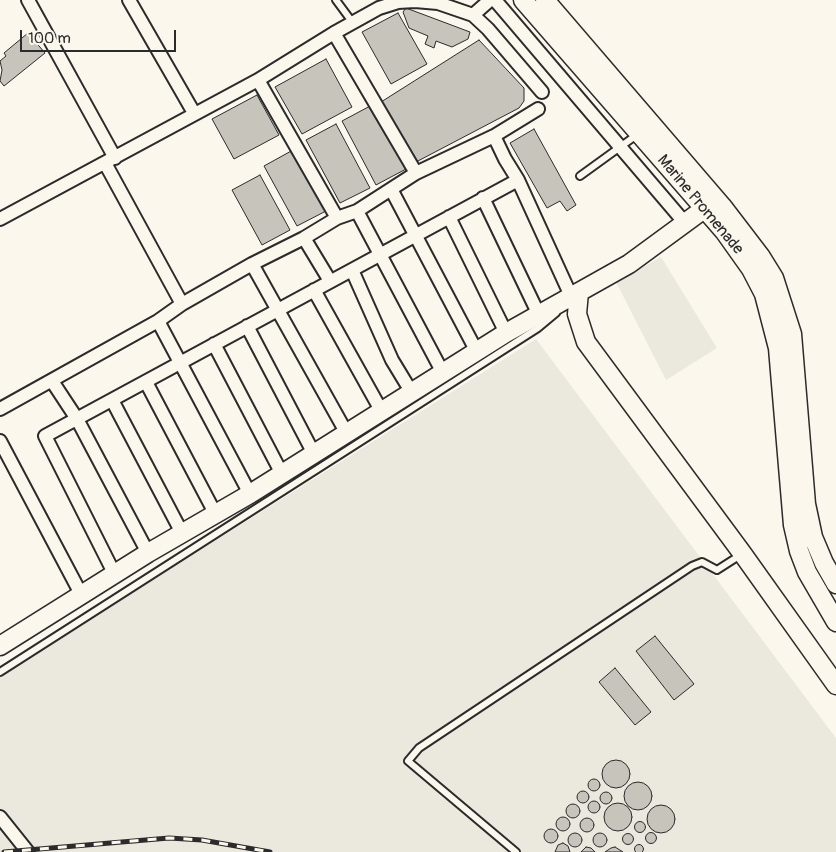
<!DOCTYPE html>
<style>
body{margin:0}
#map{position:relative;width:836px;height:852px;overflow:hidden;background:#fbf7ec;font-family:Pangolin,sans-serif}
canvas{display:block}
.scale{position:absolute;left:20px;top:30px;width:156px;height:22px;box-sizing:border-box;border:2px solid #2b2b2b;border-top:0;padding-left:6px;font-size:15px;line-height:18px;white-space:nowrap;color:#2b2b2b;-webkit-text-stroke:4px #fbf7ec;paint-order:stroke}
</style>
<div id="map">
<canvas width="836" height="852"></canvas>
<div class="scale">100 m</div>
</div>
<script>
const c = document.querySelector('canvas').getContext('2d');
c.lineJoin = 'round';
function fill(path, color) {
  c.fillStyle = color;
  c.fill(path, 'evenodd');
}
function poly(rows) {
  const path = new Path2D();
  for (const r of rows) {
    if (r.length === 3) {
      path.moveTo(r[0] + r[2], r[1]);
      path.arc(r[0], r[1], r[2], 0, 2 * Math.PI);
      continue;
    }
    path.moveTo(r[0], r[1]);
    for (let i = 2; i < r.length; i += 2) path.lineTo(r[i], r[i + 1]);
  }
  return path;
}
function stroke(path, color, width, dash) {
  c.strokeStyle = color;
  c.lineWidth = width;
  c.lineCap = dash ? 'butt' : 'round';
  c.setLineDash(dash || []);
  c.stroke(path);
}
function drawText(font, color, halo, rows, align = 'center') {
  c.font = font + ' Pangolin,sans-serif';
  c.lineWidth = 5;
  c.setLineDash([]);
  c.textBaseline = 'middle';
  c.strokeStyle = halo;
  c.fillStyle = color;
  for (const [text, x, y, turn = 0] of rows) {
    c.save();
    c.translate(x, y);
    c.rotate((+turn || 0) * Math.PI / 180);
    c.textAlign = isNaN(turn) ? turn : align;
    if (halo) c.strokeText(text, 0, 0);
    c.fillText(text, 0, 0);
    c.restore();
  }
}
fill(poly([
 [661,257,717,348,666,380,616,282],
 [536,339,836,738,836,852,0,852,0,676]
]), '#ebe8de');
const building = poly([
 [406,8,470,32,468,39,452,47,436,41,434,48,425,44,428,36,409,28,403,12,406,8],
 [398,13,427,64,391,84,362,32,398,13],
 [28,33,45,53,4,86,0,81,2,70,0,61,6,56,4,53,28,33],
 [479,40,524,88,524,101,519,108,416,162,381,102,479,40],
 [326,59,352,107,302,134,275,87,326,59],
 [257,95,279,135,234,159,212,119,257,95],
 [372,105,406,169,376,185,342,121,372,105],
 [336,124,370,188,340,203,306,140,336,124],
 [534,129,576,205,567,211,560,201,547,208,510,143,534,129],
 [293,150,326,211,297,226,264,166,293,150],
 [260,175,290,230,262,245,232,190,260,175],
 [655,636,694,684,674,700,636,651,655,636],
 [615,668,651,712,635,725,599,682,615,668],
 [616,774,14],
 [594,785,6],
 [638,796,14],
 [583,797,6],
 [606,798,6],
 [594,807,6],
 [618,817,14],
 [573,811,7],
 [661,819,14],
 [563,824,7],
 [587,825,7],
 [640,827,5.5],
 [551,836,7],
 [651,838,5.5],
 [575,840,7],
 [600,840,7],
 [628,839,5.5],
 [563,843,568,846,570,852,555,852,558,845,563,843],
 [639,849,4.5],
 [586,847,591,848,595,852,581,852,586,847],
 [615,847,623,852,605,852,611,848,615,847]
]);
fill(building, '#c7c4bc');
stroke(building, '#2b2b2b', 1);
const lane = poly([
 [336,0,353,23],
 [580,176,638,134],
 [0,672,538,328,556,313],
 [516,852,408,761,419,748,692,566,702,562,717,570,742,554]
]);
const street = poly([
 [28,0,115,158],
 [129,0,194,113],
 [495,0,685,223],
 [473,15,490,0],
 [334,33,416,173],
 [258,80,337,218],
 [494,136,505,159,518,180,571,296],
 [105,163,182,304],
 [391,189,477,352],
 [483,198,539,315],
 [357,211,443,373],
 [449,217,506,333],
 [0,219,258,80,334,33,379,8,398,2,415,1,438,3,473,15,488,29,542,92],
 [304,238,330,281],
 [252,264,346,432],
 [352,270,392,360,412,393],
 [314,290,382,412],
 [158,321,250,494],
 [247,326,314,454],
 [214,344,282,474],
 [52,381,77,419,148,553],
 [146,382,216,515],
 [112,400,182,533],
 [0,409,158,321,182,304,252,264,304,238,337,218,357,211,416,173,494,136,538,109],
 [0,441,81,594],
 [115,575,45,436,518,180],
 [0,817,28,852]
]);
const secondary = poly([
 [523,0,724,231,751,269,764,294,778,348,793,525,799,551,807,572,836,622],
 [545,0,722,206,761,257,774,278,792,334,806,504,813,537,824,563,836,584],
 [579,292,577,314,586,342,742,553,836,685],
 [0,646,148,553,250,494,506,333,629,264,704,209]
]);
stroke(lane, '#2b2b2b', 10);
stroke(street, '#2b2b2b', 16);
stroke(secondary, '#2b2b2b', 21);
stroke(lane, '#fbf7ec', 6);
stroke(street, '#fbf7ec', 12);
stroke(secondary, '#fbf7ec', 18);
const rail = poly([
 [4,852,169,838,202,840,270,852]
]);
stroke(rail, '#2b2b2b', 5);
stroke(rail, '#fbf7ec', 3, [9]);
drawText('16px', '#2b2b2b', '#fbf7ec', [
 ["Marine Promenade",700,205,50]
]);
</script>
